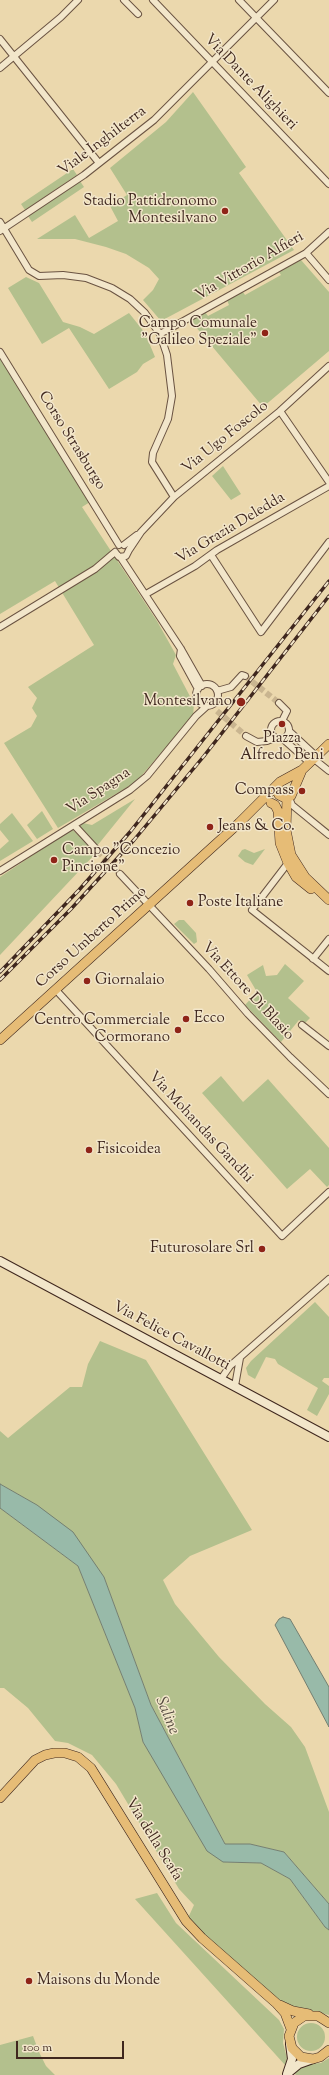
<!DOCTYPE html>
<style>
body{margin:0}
#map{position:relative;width:329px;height:2075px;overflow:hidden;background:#ebd8ad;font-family:"Sorts Mill Goudy",serif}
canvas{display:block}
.scale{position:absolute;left:16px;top:2041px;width:108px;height:18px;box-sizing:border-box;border:2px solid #3f271e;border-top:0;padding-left:5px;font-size:12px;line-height:14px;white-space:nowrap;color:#3f271e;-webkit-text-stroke:3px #f2e6ca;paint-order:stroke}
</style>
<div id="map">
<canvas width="329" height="2075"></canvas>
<div class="scale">100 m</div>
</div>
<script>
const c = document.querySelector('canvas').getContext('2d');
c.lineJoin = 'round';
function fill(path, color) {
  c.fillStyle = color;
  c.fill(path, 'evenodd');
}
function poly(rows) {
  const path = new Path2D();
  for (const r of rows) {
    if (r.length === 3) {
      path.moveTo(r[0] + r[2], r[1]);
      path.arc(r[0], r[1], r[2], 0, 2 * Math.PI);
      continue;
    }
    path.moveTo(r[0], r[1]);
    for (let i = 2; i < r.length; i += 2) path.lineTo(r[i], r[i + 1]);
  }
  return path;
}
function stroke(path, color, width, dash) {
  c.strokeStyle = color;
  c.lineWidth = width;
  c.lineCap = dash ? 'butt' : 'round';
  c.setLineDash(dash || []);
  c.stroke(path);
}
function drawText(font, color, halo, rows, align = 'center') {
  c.font = font + ' "Sorts Mill Goudy",serif';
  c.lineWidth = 3;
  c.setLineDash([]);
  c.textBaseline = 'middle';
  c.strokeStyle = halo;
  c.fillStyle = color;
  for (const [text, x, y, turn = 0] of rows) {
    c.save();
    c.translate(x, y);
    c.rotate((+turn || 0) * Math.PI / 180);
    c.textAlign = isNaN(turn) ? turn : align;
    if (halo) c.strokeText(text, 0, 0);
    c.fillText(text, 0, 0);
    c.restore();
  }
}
fill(poly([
 [193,92,246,167,239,173,294,250,161,321,143,300,153,290,159,279,149,268,126,254,106,247,75,239,37,239,75,215,89,238,118,221,110,206,127,195,110,168,166,122],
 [73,169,77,175,25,210,21,204],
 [80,181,84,187,32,222,28,216],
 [301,260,329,292,329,351,263,407,190,320,205,312,208,316,229,305,227,300,243,292,245,295,281,275,279,272],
 [26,277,39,283,63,322,80,327,94,334,129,313,145,333,155,357,143,364,137,372,109,389,69,328,42,344,8,288],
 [0,358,90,502,82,507,157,621,176,655,173,664,194,704,193,716,136,782,58,828,4,743,31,727,37,716,32,708,37,698,28,687,94,645,55,581,0,614],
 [223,466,241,494,231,500,212,476],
 [135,799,97,846,81,828,80,826,83,823,92,825],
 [42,811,53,829,37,839,27,825],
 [12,813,33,841,0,861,0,849,9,841,0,830,0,824],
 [72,829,96,853,0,955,0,877],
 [245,849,254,853,265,849,253,865,245,862,238,856,242,850],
 [179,920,184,920,196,933,197,942,194,944,174,924],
 [285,964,304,981,288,998,310,1018,304,1024,299,1020,281,1042,245,1005,257,992,247,975,263,965,266,976,277,975],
 [221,1076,243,1102,268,1079,329,1148,329,1185,327,1187,310,1169,287,1189,202,1093],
 [315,1302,329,1317,329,1378,324,1378,322,1381,329,1386,329,1394,317,1416,307,1410,318,1388,278,1364,275,1359,266,1357,255,1379,248,1375,246,1368,251,1361],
 [100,1341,146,1360,252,1530,190,1556,163,1580,175,1604,219,1657,265,1704,291,1727,305,1747,329,1812,329,1904,284,1852,250,1844,225,1844,151,1705,104,1577,37,1505,0,1484,0,1431,8,1438,70,1387,82,1387,88,1364],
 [0,1508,78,1566,135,1708,143,1742,223,1862,261,1863,290,1879,325,1927,329,1930,329,2015,313,2011,300,2010,277,1999,197,1929,188,1918,194,1905,179,1889,116,1784,92,1755,68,1743,55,1741,28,1708,4,1688,0,1688],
 [157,1893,176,1923,279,2020,284,2029,283,2043,287,2058,285,2065,135,1899],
 [311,2037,14],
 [33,2036,39,2052,46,2066,55,2075,0,2075,0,2045],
 [329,2058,329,2075,296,2075,293,2072,306,2064,321,2063]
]), '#b3c08d');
const water = poly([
 [0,1484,37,1505,73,1532,104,1577,151,1705,225,1844,250,1844,284,1852,329,1904,329,1930,325,1927,290,1879,261,1863,223,1862,207,1851,143,1742,135,1708,78,1566,0,1508,0,1484],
 [283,1617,290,1619,329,1687,329,1727,275,1625,279,1619,283,1617]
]);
fill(water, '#98baa9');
stroke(water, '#747f71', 1);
stroke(poly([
 [245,676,279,703],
 [217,711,246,736],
 [98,851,120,874]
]), '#c9b590', 6, [6, 3]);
const street = poly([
 [124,0,138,14],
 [153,0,329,184],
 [239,0,329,93],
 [0,39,99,163],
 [0,68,61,17,78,0],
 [0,222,29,270,39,276,63,275,86,278,112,288,130,299,145,313,160,334,167,355,172,396,168,419,153,453,152,462,174,497],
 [0,231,84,175,154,120,274,0],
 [306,253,329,280],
 [160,334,306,253,329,232],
 [0,352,119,545],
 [280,411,329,482],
 [124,545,137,535],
 [115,552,119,557,126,556,129,550,141,532,174,497,280,411,329,366],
 [211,555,261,632,329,542],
 [121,558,181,649,202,686],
 [146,594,195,566,217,550,329,486],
 [0,627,95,569,115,552],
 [181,649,180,656,198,689],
 [207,695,11],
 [217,691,231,687,242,675,245,676],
 [279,703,287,711,282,721],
 [280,730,9],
 [289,731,316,756],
 [246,736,257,742,267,741,275,738],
 [283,739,310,763],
 [314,759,329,771],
 [289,798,292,805,329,835],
 [74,825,98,851],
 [288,863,252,910,329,971],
 [0,871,130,790,147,776,196,716,207,706],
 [120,874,209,969,248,1014,290,1057,329,1094],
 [313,959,329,939],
 [56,990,282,1236,329,1192],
 [302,1025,329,1046],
 [221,1379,230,1366,329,1279],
 [235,1386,240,1358]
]);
const secondary = poly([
 [0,1261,329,1437],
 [288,2073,299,2064,313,2059],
 [287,2074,292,2059,290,2044]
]);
const primary = poly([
 [278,785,277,791,279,795,285,798,291,796,302,770],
 [287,798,286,830,291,855,305,877,329,900],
 [271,803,275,805,278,811,280,843,288,863,296,877,311,889],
 [0,1040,239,823,280,782,302,770,329,744],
 [0,1798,35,1760,45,1755,54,1753,65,1753,78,1757,91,1768,186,1921,202,1938,276,2003,285,2013,291,2029],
 [280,2005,293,2011,309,2014],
 [329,2023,318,2016,304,2016,294,2023,289,2036,292,2048,301,2057,313,2059,320,2057,329,2050]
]);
stroke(street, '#6a5342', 8);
stroke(secondary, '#3f271e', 10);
stroke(primary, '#3f271e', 10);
stroke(street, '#f2e6ca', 6);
stroke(secondary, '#f2e6ca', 8);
stroke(primary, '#e6bc76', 9);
const rail = poly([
 [0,972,79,890,130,832,329,581],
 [0,980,71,909,134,840,204,756,329,596]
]);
stroke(rail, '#3f271e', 3.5);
stroke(rail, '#f2e6ca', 2, [6]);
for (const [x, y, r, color] of [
 [225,211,4,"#8f2418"],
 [265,333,4,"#8f2418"],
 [241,702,5,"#8f2418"],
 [282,724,4,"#8f2418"],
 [302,791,4,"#8f2418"],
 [210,827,4,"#8f2418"],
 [54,860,4,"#8f2418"],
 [190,903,4,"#8f2418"],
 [87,981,4,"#8f2418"],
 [186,1019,4,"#8f2418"],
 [178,1030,4,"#8f2418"],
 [89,1150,4,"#8f2418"],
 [262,1249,4,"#8f2418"],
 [29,1981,4,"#8f2418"]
]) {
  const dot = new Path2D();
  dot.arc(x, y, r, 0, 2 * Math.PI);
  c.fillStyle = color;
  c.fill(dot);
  stroke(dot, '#f2e6ca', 1.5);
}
drawText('15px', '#3f271e', '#f2e6ca', [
 ["Via Dante Alighieri",250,83,46],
 ["Viale Inghilterra",103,142,-37],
 ["Via Vittorio Alfieri",250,267,-30],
 ["Via Ugo Foscolo",226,438,-39],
 ["Corso Strasburgo",71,441,58],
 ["Via Grazia Deledda",231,529,-31],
 ["Via Spagna",99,792,-33],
 ["Corso Umberto Primo",92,938,-42],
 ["Via Ettore Di Blasio",247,992,47],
 ["Via Mohandas Gandhi",200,1128,47],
 ["Via Felice Cavallotti",171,1337,28],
 ["Via della Scafa",153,1840,58]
]);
drawText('15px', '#3f271e', '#f2e6ca', [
 ["Stadio Pattidronomo",217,202,"right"],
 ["Montesilvano",217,219,"right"],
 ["Campo Comunale",257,324,"right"],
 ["\"Galileo Speziale\"",257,341,"right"],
 ["Montesilvano",232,702,"right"],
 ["Piazza",282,739,"center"],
 ["Alfredo Beni",282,756,"center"],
 ["Compass",294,791,"right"],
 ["Jeans & Co.",218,827],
 ["Campo \"Concezio",62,851],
 ["Pincione\"",62,868],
 ["Poste Italiane",198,903],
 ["Giornalaio",95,981],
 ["Ecco",194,1019],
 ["Centro Commerciale",170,1021,"right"],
 ["Cormorano",170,1038,"right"],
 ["Fisicoidea",97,1150],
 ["Futurosolare Srl",254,1249,"right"],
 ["Maisons du Monde",37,1981]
], 'left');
drawText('italic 16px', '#554c41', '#f2e6ca', [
 ["Saline",166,1716,68]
]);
</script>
